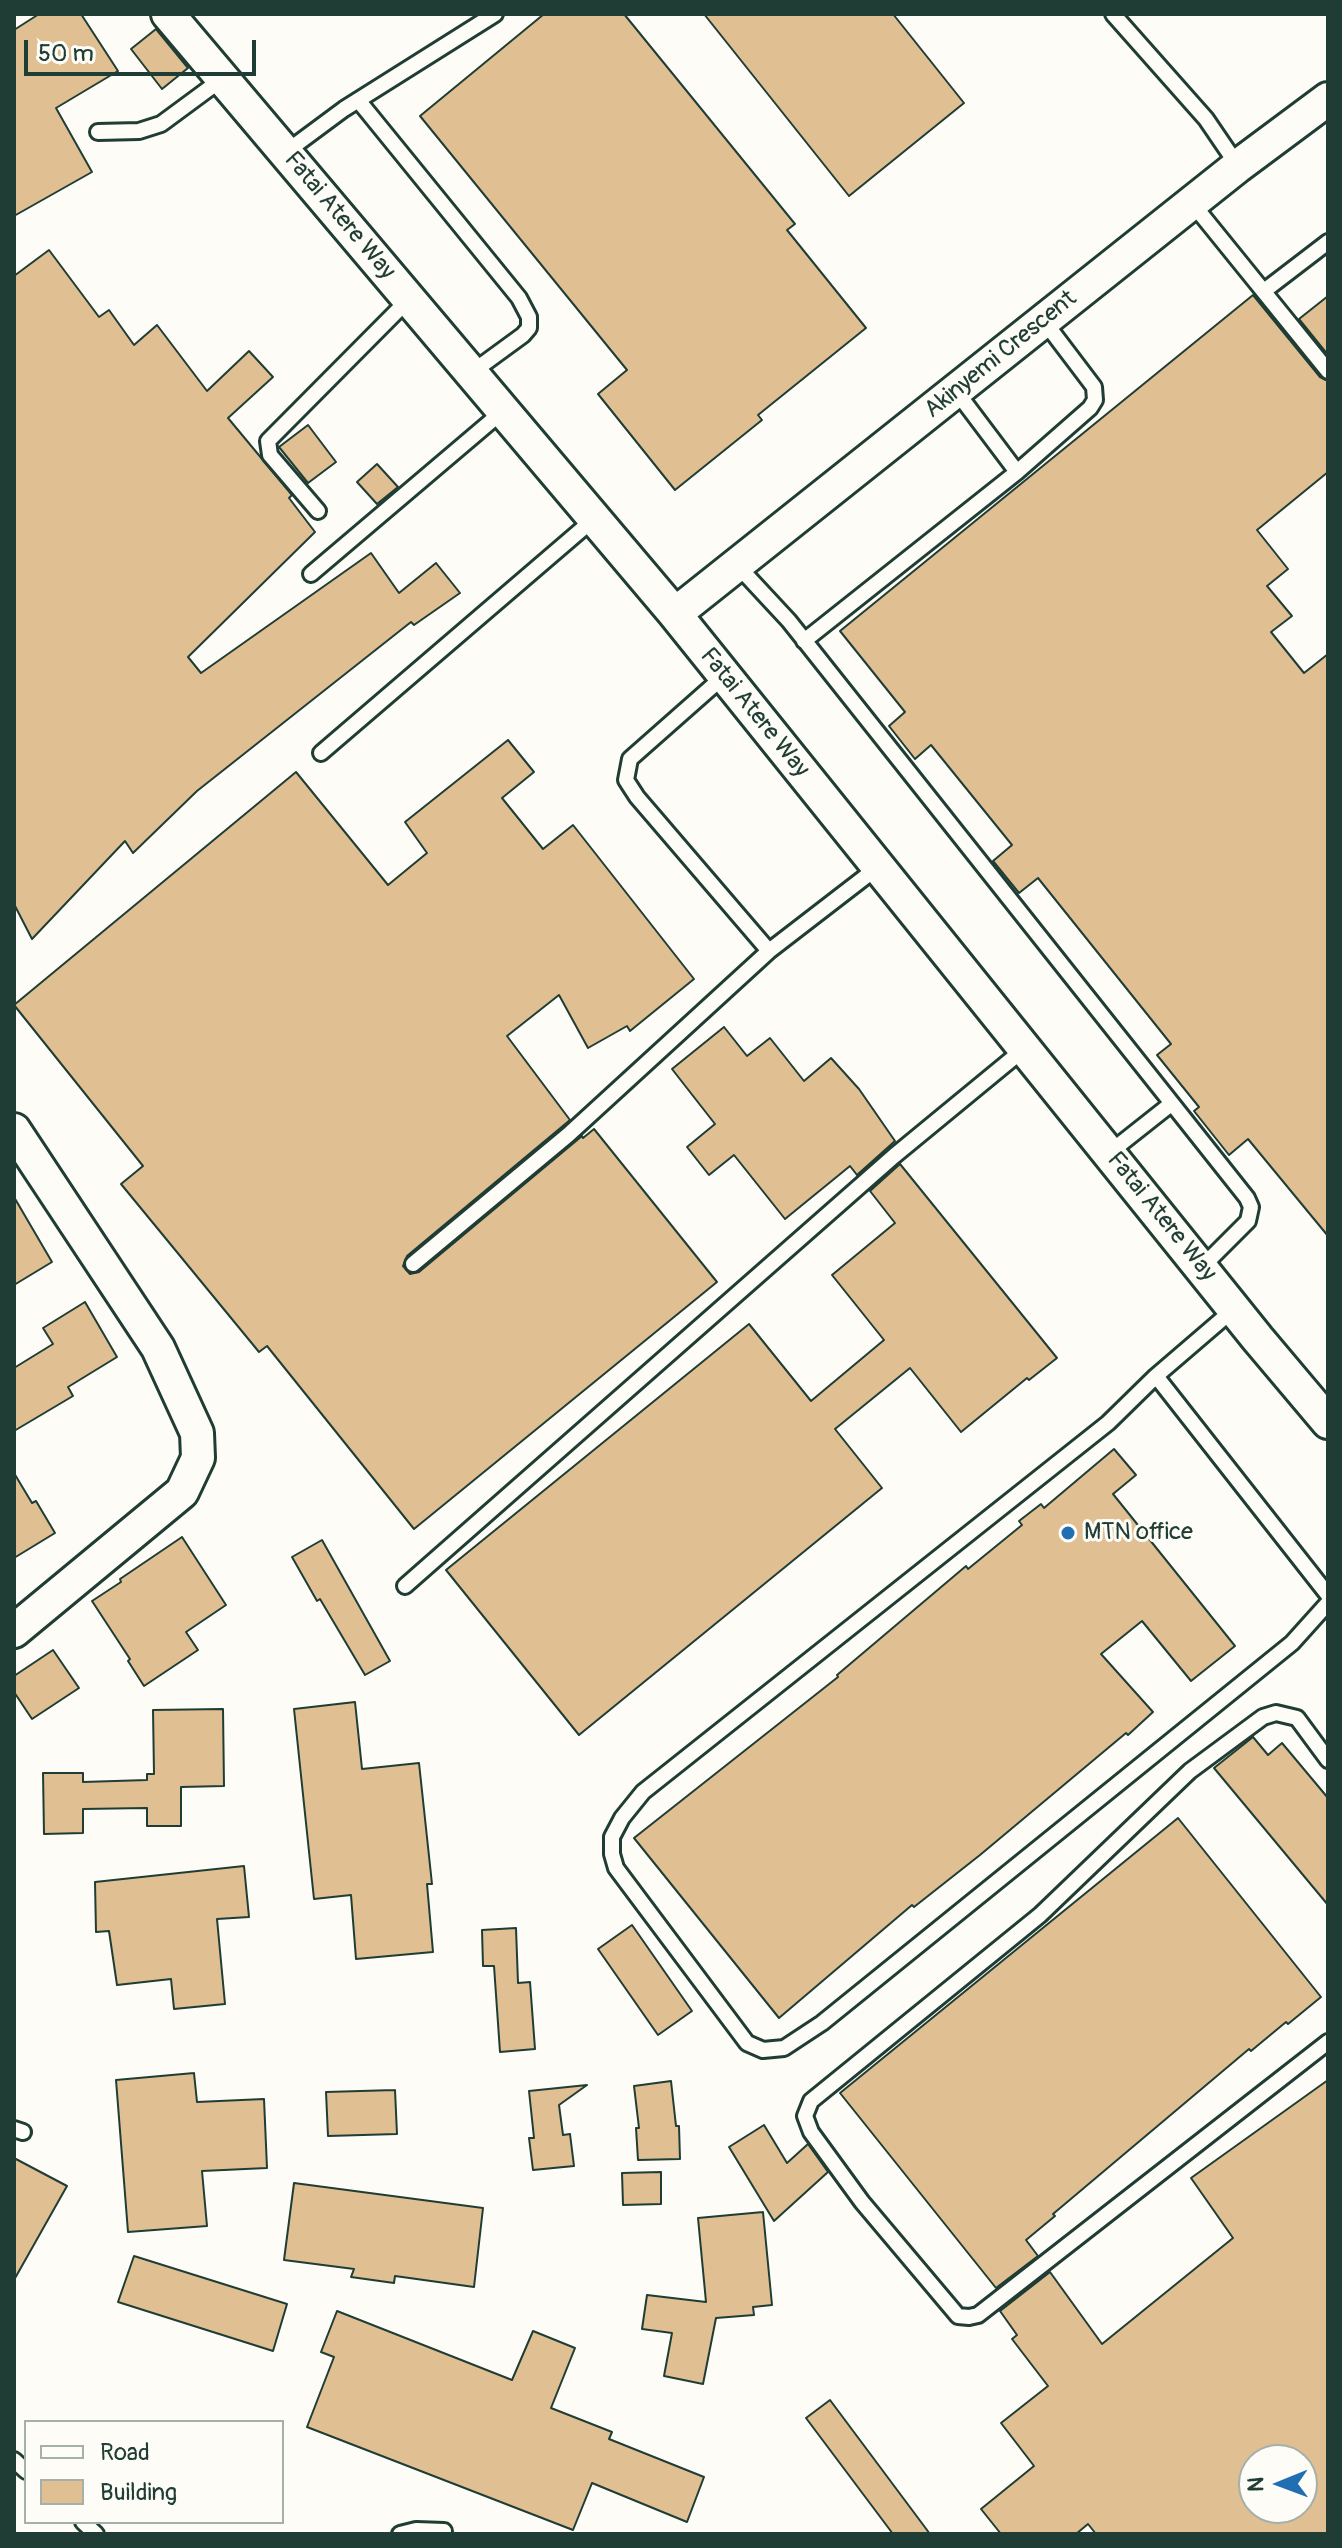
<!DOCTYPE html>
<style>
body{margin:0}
#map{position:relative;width:1342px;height:2548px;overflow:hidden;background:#fdfcf7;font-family:Pangolin,sans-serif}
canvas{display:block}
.frame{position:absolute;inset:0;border:16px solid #1f3d34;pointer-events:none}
.legend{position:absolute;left:24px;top:2420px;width:260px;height:104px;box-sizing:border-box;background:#fdfcf7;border:2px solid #a4b0a9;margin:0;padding:10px 14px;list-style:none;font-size:24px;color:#1f3d34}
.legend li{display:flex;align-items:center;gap:16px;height:40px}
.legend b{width:40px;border:2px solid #a4b0a9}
.north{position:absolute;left:1238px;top:2444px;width:80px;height:80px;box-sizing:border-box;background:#fdfcf7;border:2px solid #a4b0a9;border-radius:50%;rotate:269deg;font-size:22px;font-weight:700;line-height:32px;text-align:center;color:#1f3d34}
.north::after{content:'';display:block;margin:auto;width:28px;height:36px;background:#1f6fb2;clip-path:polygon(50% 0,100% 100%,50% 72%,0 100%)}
.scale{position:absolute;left:24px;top:40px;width:232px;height:36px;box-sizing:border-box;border:4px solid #1f3d34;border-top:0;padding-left:10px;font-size:24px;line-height:28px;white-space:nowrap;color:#1f3d34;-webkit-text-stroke:6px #fdfcf7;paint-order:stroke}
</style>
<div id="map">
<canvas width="1342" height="2548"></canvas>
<div class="frame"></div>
<ul class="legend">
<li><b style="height:10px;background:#fdfcf7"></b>Road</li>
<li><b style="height:22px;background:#e0bf92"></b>Building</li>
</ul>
<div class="north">N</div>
<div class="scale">50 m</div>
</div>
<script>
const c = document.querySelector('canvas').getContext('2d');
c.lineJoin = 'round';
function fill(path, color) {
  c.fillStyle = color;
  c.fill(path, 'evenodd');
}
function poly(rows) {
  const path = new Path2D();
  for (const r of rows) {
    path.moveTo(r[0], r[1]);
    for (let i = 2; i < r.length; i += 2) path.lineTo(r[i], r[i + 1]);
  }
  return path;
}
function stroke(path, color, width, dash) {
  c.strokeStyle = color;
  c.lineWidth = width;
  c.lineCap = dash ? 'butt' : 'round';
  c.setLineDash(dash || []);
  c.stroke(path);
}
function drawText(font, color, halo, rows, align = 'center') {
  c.font = font + ' Pangolin,sans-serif';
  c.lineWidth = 6;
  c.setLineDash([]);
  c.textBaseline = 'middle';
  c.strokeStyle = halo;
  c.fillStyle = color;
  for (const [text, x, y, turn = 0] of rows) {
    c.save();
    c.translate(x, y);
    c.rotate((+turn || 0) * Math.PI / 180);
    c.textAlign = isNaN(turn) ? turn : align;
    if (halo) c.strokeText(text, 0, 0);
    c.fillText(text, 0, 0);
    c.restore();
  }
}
const building = poly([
 [39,14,81,14,118,71,56,108,92,172,14,216,14,30,39,14],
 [544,14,624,14,795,224,787,230,866,328,758,415,762,420,675,490,598,394,627,370,420,116,544,14],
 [704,14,893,14,964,103,849,196,704,14],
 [156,29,188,68,162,89,131,49,156,29],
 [49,250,99,317,109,310,134,345,157,325,207,391,249,351,273,377,228,418,292,495,289,498,315,532,188,657,201,673,371,553,399,593,436,563,460,593,414,625,411,622,197,791,133,853,125,841,32,939,14,904,14,276,49,250],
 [1253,295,1320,377,1328,381,1328,472,1257,530,1288,569,1267,586,1292,616,1271,632,1304,673,1328,654,1328,1236,1248,1139,1229,1155,1194,1111,1199,1107,1157,1055,1171,1044,1038,878,1019,893,993,861,1012,845,931,745,915,759,889,726,905,712,840,631,1253,295],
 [1328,296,1328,355,1299,319,1328,296],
 [308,425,336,462,308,483,279,447,308,425],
 [377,464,398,487,377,504,357,482,377,464],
 [508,740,534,772,502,798,543,849,573,825,694,979,630,1031,627,1026,588,1048,559,995,507,1036,570,1120,407,1256,403,1266,410,1274,419,1272,582,1136,583,1138,594,1129,717,1282,414,1529,267,1346,259,1352,121,1184,143,1166,14,1005,296,772,388,885,427,853,405,822,508,740],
 [724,1027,747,1056,770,1038,804,1081,831,1058,859,1089,895,1141,857,1175,850,1166,785,1219,734,1155,709,1175,687,1147,715,1124,672,1069,724,1027],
 [900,1164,1057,1358,1029,1380,1027,1378,961,1432,910,1368,835,1429,882,1488,579,1735,446,1570,749,1324,811,1401,884,1340,832,1275,895,1223,870,1191,900,1164],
 [14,1197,52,1262,14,1285,14,1197],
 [85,1302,117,1357,68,1387,73,1396,14,1431,14,1368,53,1344,43,1328,85,1302],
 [1114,1449,1136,1475,1113,1494,1235,1646,1191,1681,1142,1621,1101,1654,1153,1712,1128,1735,1126,1733,980,1855,914,1907,912,1905,779,2018,634,1838,838,1677,837,1675,966,1566,968,1569,1022,1525,1019,1521,1041,1504,1044,1508,1114,1449],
 [14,1473,32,1503,36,1501,55,1533,14,1558,14,1473],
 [182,1537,226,1605,186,1632,198,1650,144,1686,128,1661,130,1659,92,1601,121,1582,120,1579,182,1537],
 [322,1540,390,1661,365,1675,320,1599,317,1601,292,1557,322,1540],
 [53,1650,79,1688,32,1719,14,1692,14,1676,53,1650],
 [355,1702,362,1769,419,1763,432,1884,427,1884,433,1952,356,1959,351,1895,314,1899,294,1709,355,1702],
 [223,1709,224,1786,181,1787,181,1826,147,1826,147,1808,83,1809,83,1833,44,1834,43,1773,83,1773,83,1782,147,1780,147,1774,154,1774,153,1710,223,1709],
 [1253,1737,1268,1755,1282,1743,1328,1798,1328,1905,1214,1768,1253,1737],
 [1178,1818,1321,1997,1288,2024,1286,2022,1251,2051,1249,2049,1053,2214,1055,2216,1026,2240,1038,2256,996,2288,840,2093,1178,1818],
 [244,1866,249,1917,217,1919,225,2004,174,2009,171,1979,117,1985,109,1931,96,1932,95,1882,244,1866],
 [632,1925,692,2011,658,2035,598,1949,632,1925],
 [516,1928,518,1983,530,1982,535,2049,500,2052,494,1966,483,1966,482,1930,516,1928],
 [194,2073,197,2102,264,2099,267,2168,202,2171,207,2226,128,2232,116,2080,194,2073],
 [1328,2080,1328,2534,1096,2534,1088,2524,1076,2534,1001,2534,981,2509,1034,2466,1001,2423,1048,2386,1012,2339,1017,2335,1000,2311,1050,2272,1102,2344,1233,2238,1191,2178,1328,2080],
 [1254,2460,1302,2460,1302,2508,1254,2508,1254,2460],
 [671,2081,676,2126,679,2126,680,2159,638,2160,636,2128,639,2128,634,2086,671,2081],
 [587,2085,559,2105,563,2135,570,2134,574,2166,533,2170,529,2138,534,2138,529,2091,587,2085],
 [395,2090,397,2134,328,2136,326,2092,395,2090],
 [764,2125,787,2163,808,2144,828,2172,774,2221,729,2147,764,2125],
 [14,2158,67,2186,14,2280,14,2158],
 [661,2172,661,2204,623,2205,622,2173,661,2172],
 [294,2183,483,2208,474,2287,395,2276,394,2283,351,2277,354,2269,284,2260,294,2183],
 [763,2212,772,2305,753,2307,754,2315,716,2318,703,2384,664,2376,672,2333,642,2329,647,2295,706,2302,698,2218,763,2212],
 [134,2256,287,2304,273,2351,118,2302,134,2256],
 [337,2311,512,2380,533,2331,575,2348,551,2408,612,2432,609,2439,704,2477,687,2522,592,2483,573,2530,307,2427,334,2357,321,2352,337,2311],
 [830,2400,930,2534,893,2534,806,2418,830,2400]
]);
fill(building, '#e0bf92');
stroke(building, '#1f3d34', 2);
const service = poly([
 [1113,14,1206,119,1238,166],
 [358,100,519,298,529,317,529,328,523,335,471,373],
 [98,132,139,131,161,124,222,79],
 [286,152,344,109,495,14],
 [1192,203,1328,371],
 [1264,291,1328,242],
 [956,391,1017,472],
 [318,511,270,455,268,441,408,300],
 [737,565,789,621,1247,1198,1251,1207,1248,1221,1201,1268],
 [311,574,503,411],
 [804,641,1017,472,1090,408,1095,400,1094,387,1044,321],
 [724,676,630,759,626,780,637,797,769,951,878,867],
 [321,753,595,518],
 [1109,1153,1171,1104],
 [413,1264,568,1135,769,951],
 [1234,1309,1156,1376,1108,1423,643,1792,622,1818,612,1837,612,1854,616,1868,747,2043,763,2050,784,2048,822,2023,1292,1643,1328,1603],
 [1156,1376,1328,1595],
 [405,1586,894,1156,1024,1049],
 [1328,1760,1297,1718,1276,1713,1263,1717,1190,1771,1040,1915,811,2101,805,2116,811,2132,862,2202,958,2316,969,2317,978,2315,1328,2042],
 [14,2129,23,2132],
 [14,2460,26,2471],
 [83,2522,96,2534],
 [400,2534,416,2530,444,2531]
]);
const tertiary = poly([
 [168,14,675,614,1258,1339,1328,1422],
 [675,614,1238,166,1328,99],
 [14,1130,158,1348,197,1433,198,1458,182,1492,14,1631]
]);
stroke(service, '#1f3d34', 20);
stroke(tertiary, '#1f3d34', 38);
stroke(service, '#fdfcf7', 14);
stroke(tertiary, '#fdfcf7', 32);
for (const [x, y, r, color] of [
 [1068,1533,8,"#1f6fb2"]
]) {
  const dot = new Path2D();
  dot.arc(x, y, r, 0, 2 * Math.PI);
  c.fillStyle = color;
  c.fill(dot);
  stroke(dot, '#fdfcf7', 3);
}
drawText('24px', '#1f3d34', '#fdfcf7', [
 ["Fatai Atere Way",339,216,50],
 ["Akinyemi Crescent",1001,355,-39],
 ["Fatai Atere Way",754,713,51],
 ["Fatai Atere Way",1161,1217,51]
]);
drawText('24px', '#1f3d34', '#fdfcf7', [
 ["MTN office",1084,1533]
], 'left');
</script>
